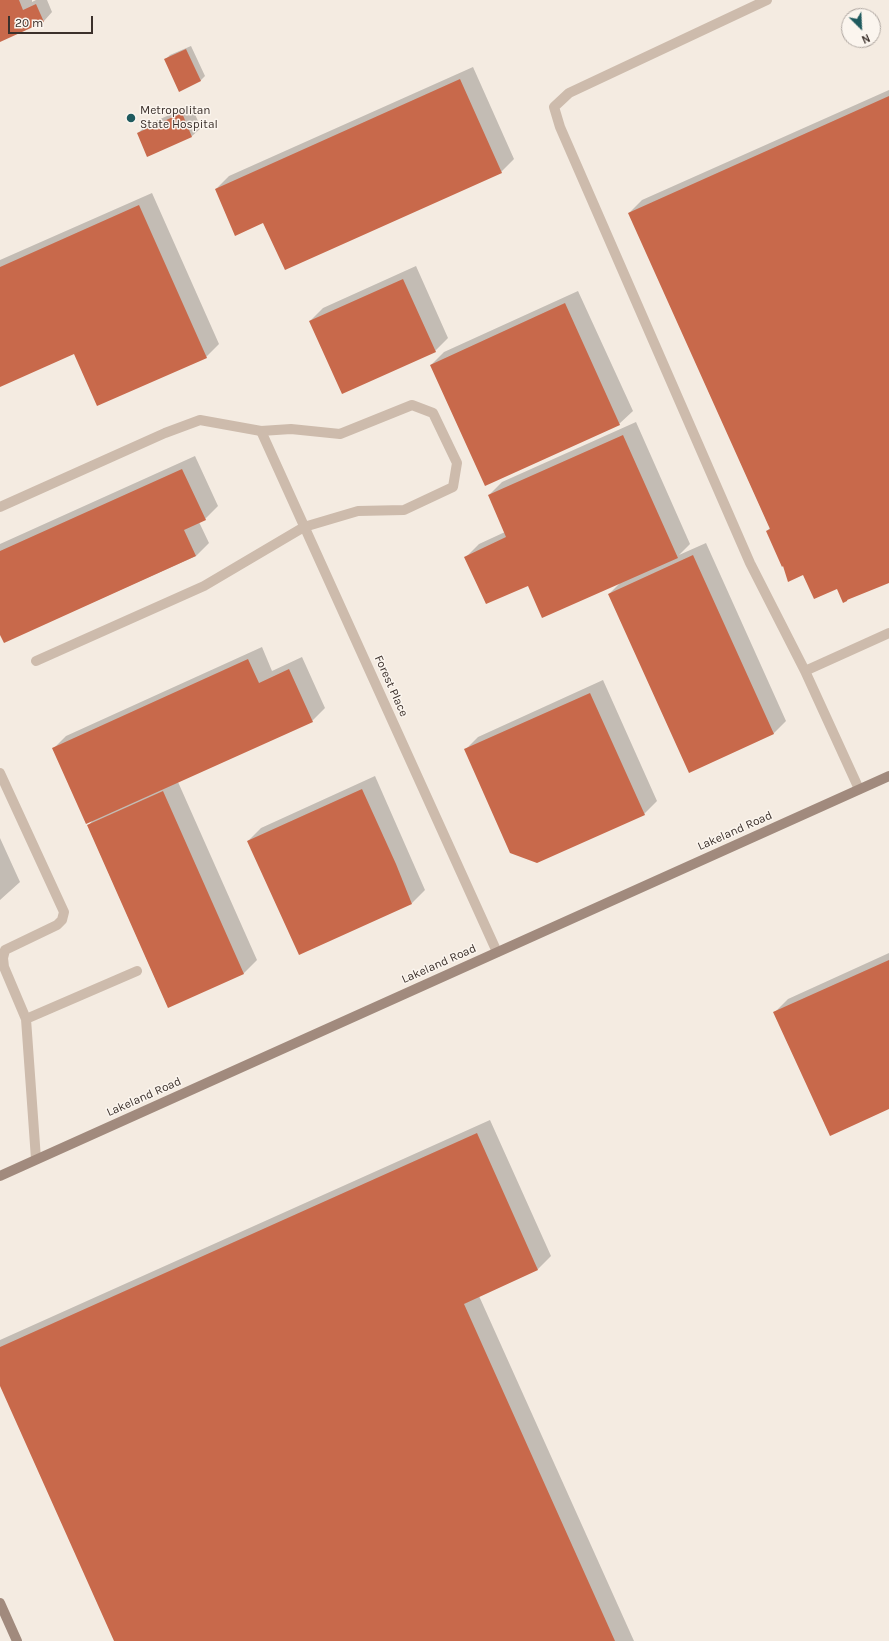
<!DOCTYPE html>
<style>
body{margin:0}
#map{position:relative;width:889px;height:1641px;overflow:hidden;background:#f4ebe1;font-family:Karla,sans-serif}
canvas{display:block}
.north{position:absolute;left:841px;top:8px;width:40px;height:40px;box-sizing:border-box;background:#fbf5ee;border:1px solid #aea6a0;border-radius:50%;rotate:156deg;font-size:11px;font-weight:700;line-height:16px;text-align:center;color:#3b302b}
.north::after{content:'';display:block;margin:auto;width:14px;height:18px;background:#1f5a5e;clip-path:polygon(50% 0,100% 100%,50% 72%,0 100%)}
.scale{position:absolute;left:8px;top:16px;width:85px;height:18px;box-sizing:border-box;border:2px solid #3b302b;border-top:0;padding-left:5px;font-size:12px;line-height:14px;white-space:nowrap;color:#3b302b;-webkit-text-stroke:3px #fbf5ee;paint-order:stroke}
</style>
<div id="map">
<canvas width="889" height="1641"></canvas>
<div class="north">N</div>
<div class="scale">20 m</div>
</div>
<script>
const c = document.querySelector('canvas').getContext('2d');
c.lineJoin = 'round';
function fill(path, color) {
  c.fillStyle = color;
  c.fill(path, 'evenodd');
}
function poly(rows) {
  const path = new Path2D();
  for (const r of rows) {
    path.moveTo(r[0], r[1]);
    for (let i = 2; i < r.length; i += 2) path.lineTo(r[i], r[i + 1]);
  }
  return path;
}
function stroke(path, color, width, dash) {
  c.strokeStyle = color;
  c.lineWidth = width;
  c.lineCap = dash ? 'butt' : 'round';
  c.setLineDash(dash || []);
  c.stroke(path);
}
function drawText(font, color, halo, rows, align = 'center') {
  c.font = font + ' Karla,sans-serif';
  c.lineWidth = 3;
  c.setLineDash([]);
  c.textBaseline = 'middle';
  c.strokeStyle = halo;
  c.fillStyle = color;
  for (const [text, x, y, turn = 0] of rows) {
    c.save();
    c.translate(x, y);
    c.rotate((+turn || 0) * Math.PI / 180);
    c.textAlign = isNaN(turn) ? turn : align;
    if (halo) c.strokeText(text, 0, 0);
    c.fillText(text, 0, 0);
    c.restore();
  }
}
fill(poly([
 [0,0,32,0,32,2,36,0,47,0,52,12,44,21,0,41],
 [191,46,205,76,200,81,166,59,170,55],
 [473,67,514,159,501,172,264,221,216,189,229,176],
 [889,90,889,582,849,598,847,601,837,587,804,574,789,577,767,531,770,528,629,213,642,200],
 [191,105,201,128,192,136,148,156,138,133,147,125],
 [152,193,219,344,206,357,75,353,0,386,0,260],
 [416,266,448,338,435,351,310,321,323,308],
 [578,291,633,411,619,424,431,365,444,352],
 [636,422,690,544,679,555,706,543,786,721,773,734,609,594,621,582,528,584,466,557,479,544,505,532,489,495,502,482],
 [195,456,218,506,205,519,199,522,209,543,196,556,4,642,0,633,0,544],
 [262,647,272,671,302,657,325,708,312,721,178,782,257,960,244,973,168,1007,88,826,93,820,53,749,66,736],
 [603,680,657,801,644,814,465,750,478,737],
 [375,776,425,890,412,903,248,841,261,828],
 [0,838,20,882,0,900],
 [889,953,889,1108,775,1012,788,999],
 [490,1120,551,1256,538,1269,479,1296,634,1641,115,1641,0,1384,0,1340]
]), '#0003');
fill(poly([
 [0,0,19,0,23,10,36,4,44,22,0,42],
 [186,49,201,81,179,92,164,59],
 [460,79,502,173,285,270,263,223,235,236,215,189],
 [889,96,889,583,847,600,847,601,843,603,837,589,814,599,803,575,788,582,783,566,782,567,766,531,770,529,628,213],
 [182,113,192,137,147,157,137,133],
 [139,205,207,358,97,406,74,354,0,387,0,267],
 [403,279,436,352,342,394,309,321],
 [565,303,620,425,485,486,430,365],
 [623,435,678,558,542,618,528,586,486,604,464,557,506,537,488,495],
 [182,469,206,520,184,530,196,556,4,643,0,635,0,551],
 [693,555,774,734,689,773,608,594],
 [248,659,259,683,289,669,313,722,86,824,52,748],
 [590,693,645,815,537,863,510,853,464,749],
 [362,789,396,864,412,904,299,955,247,841],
 [163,791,244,974,168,1008,87,825],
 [889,960,889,1109,830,1136,773,1012],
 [477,1133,538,1270,464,1304,615,1641,114,1641,0,1386,0,1347]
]), '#c8694b');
stroke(poly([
 [767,0,569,93,554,107,560,127,750,563,805,671],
 [0,507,165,433,200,420,261,431,291,429,340,434,412,405,433,413,457,463,453,487,404,510,358,511,304,527,204,586,36,661],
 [0,773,64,912,62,920,57,925,5,950,3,958,4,967,26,1019,36,1159],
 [859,789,805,671,889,633],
 [26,1019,137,971]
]), '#cdbbac', 10);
stroke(poly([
 [261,431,497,952]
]), '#cdbbac', 10);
stroke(poly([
 [0,1176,889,776],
 [0,1603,17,1641]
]), '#a18a7d', 10);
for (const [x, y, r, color] of [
 [131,118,5,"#1f5a5e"]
]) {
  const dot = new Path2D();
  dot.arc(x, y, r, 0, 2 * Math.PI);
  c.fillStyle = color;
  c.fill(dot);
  stroke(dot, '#fbf5ee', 1.5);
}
drawText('12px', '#3b302b', '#fbf5ee', [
 ["Metropolitan",140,111],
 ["State Hospital",140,125]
], 'left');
drawText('12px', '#3b302b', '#fbf5ee', [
 ["Forest Place",391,686,66],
 ["Lakeland Road",735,831,-24],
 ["Lakeland Road",439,964,-24],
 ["Lakeland Road",144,1097,-24]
]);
</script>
